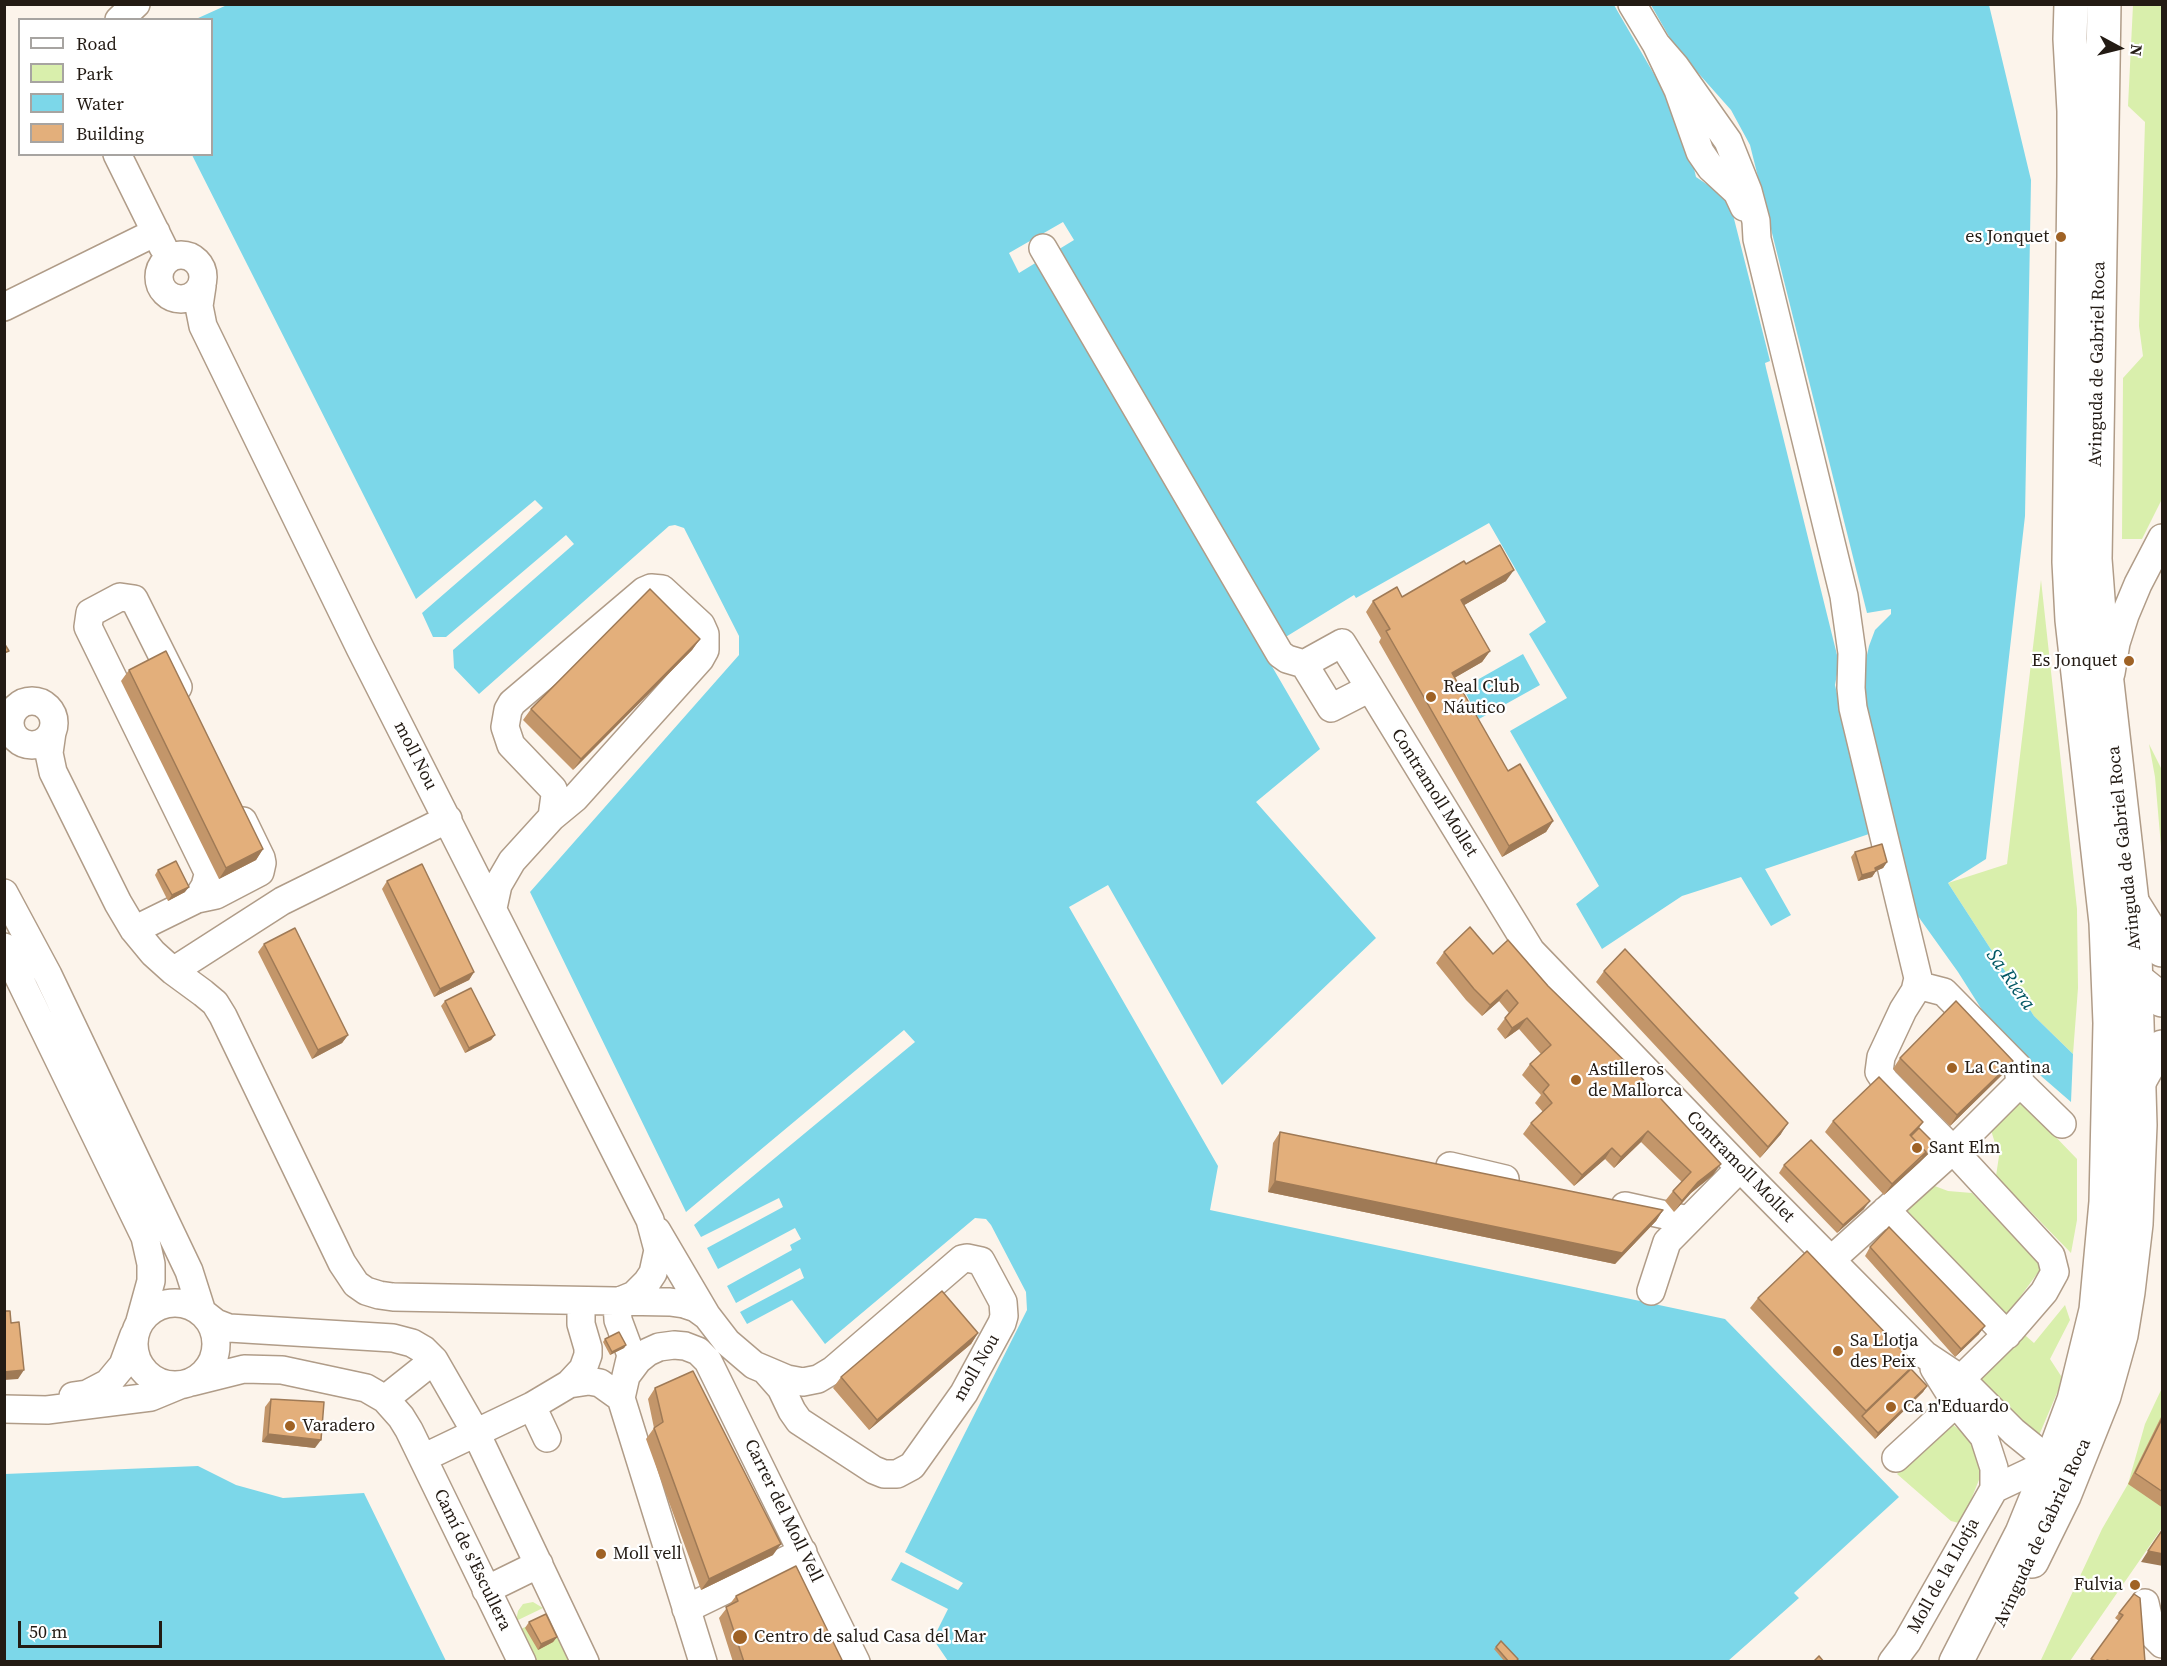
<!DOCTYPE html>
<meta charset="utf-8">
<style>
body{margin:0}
#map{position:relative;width:2167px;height:1666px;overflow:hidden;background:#fcf4eb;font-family:"Source Serif 4",serif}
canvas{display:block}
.frame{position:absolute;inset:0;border:6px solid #231b14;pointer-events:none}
.legend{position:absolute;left:18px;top:18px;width:195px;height:138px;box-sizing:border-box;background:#fff;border:2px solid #a7a4a1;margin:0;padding:8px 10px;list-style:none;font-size:18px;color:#231b14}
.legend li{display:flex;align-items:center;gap:12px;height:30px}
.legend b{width:30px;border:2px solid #a7a4a1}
.north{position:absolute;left:2089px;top:18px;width:60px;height:60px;-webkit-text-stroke:4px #fff;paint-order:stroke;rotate:97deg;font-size:16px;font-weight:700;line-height:24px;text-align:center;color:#231b14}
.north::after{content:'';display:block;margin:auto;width:21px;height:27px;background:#231b14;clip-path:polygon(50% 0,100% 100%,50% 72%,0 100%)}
.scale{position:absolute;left:18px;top:1621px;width:144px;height:27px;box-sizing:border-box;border:3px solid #231b14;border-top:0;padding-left:8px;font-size:18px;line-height:21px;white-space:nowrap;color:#231b14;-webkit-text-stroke:4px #fff;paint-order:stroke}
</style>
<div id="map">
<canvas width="2167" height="1666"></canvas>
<div class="frame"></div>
<ul class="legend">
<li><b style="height:8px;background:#fff"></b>Road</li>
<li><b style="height:16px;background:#d9efac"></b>Park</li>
<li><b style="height:16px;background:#7cd7e9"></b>Water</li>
<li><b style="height:16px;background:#e3af7b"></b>Building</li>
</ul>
<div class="north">N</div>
<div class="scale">50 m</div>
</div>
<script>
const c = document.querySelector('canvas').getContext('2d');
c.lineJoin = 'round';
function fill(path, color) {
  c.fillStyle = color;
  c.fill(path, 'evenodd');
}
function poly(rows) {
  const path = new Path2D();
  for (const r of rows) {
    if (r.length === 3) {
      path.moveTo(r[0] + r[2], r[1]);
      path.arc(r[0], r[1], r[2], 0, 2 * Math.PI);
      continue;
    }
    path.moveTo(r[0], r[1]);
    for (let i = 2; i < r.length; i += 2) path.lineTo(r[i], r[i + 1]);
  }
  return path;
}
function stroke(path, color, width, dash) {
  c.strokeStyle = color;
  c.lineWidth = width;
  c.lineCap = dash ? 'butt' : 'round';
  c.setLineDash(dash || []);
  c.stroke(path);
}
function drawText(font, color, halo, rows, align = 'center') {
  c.font = font + ' "Source Serif 4",serif';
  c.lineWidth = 4.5;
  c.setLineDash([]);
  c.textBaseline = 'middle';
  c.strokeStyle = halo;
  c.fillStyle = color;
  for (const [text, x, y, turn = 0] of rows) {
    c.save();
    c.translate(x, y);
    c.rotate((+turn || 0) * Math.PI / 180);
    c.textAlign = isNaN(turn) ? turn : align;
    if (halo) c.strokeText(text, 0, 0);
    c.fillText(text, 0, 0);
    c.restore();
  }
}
fill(poly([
 [2133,5,2162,5,2162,499,2142,539,2122,539,2123,378,2143,356,2139,326,2145,122,2128,106],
 [2041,580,2077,909,2078,988,2073,1054,2034,1016,1948,883,2007,864],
 [2149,744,2162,770,2162,858,2155,777],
 [2022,1102,2077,1159,2077,1220,2071,1253,1996,1176,1999,1156,1990,1127],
 [1932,1185,1948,1191,1972,1193,2042,1267,2004,1319,1904,1212],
 [2065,1305,2070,1320,2050,1359,2063,1379,2037,1440,1979,1389,1979,1371,2019,1330,2034,1343],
 [2162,1388,2162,1528,2070,1661,2040,1662,2102,1529,2128,1484,2145,1424],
 [1947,1420,1976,1443,1986,1462,1969,1505,1959,1523,1951,1521,1897,1474],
 [533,1602,543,1608,516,1621,518,1611,523,1604],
 [548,1616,570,1661,537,1661,521,1629]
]), '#d9efac');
fill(poly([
 [227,5,1614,5,1684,126,1696,177,1729,199,1770,361,1765,363,1766,368,1839,663,1835,685,1869,834,1765,869,1791,915,1771,926,1741,877,1682,896,1602,949,1576,904,1599,886,1510,731,1567,698,1529,634,1546,622,1489,523,1356,598,1354,595,1284,638,1056,251,1074,240,1063,222,1009,253,1019,273,1037,262,1320,749,1256,802,1376,938,1222,1085,1108,885,1069,907,1218,1166,1210,1210,1725,1319,1899,1497,1794,1593,1799,1598,1728,1661,948,1661,933,1639,948,1609,891,1580,901,1562,958,1590,963,1583,905,1552,1027,1310,1026,1292,991,1225,986,1219,975,1218,825,1344,792,1300,747,1324,740,1312,804,1278,800,1268,736,1303,727,1286,792,1250,790,1245,801,1239,795,1228,718,1269,707,1248,783,1207,779,1198,701,1237,694,1225,915,1042,904,1030,686,1212,530,892,739,655,739,636,684,528,675,525,669,526,479,694,454,668,453,650,574,544,566,535,446,637,433,637,422,613,543,508,535,500,416,599,192,155,212,154,212,20,196,19],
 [1651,5,1989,5,2031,180,2025,516,1986,859,1948,883,2034,1016,2073,1054,2071,1102,2003,1043,1958,972,1910,905,1863,696,1865,664,1869,646,1875,630,1891,614,1891,609,1867,613,1750,145,1731,110,1675,47],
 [1523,654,1540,685,1479,719,1463,688],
 [198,1466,236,1485,283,1498,364,1493,446,1661,5,1661,5,1474]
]), '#7cd7e9');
const minor = poly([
 [1632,4,1656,44,1678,90,1700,152,1711,168,1737,192,1744,207],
 [119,20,136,4],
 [1656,44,1675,66,1728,141,1748,191,1756,221,1757,239,1844,596,1852,653,1851,688,1853,708,1918,978,1915,991,1903,1010,1881,1057,1879,1072,1885,1081,1953,1150,2051,1256,2055,1272,2044,1292,2012,1329,1961,1379],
 [117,154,163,247],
 [1043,248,1280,654,1287,659,1304,664],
 [181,277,22],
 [202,286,199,306,203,326,360,648,650,1220,658,1250,653,1273,647,1282,634,1295,617,1302],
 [4,307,156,232],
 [1342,643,1370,688,1331,708,1304,664,1342,643],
 [2111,673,2116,643,2125,615,2138,584,2162,538],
 [178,687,134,599,120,597,90,613,88,627,207,870,208,875,205,886,197,899],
 [1370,688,1531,951,1740,1168,1925,1355,1961,1379,2014,1432,2051,1462],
 [32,723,22],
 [52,732,49,753,53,772,118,903,134,930,153,953,173,971,203,993,215,1003,223,1016,342,1263,356,1284,366,1291,379,1295,393,1297,670,1302,684,1304,696,1308,707,1316,727,1342,754,1365,787,1379,803,1382,818,1379,833,1370,962,1259,967,1258,981,1261,1003,1302,1004,1316,1002,1323,964,1393,912,1466,897,1474,884,1474,874,1470,799,1421,792,1411,781,1388,766,1371],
 [4,893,48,975,189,1271,202,1312,216,1323,229,1328,393,1338,412,1343,424,1350,434,1360,476,1433,585,1662],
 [493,908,498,885,512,861,552,817,575,798,700,659,705,650,705,634,701,625,662,589,651,588,644,591,512,703,508,710,505,727,511,745,553,789,555,795,552,817],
 [134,930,197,899,216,895,260,872,262,863,261,858,243,821],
 [4,947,145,1237,151,1264,151,1281,140,1321],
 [173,971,282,901,448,819],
 [1917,985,1944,992,2018,1067,2020,1083],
 [1450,1166,1505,1179],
 [1625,1206,1688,1220],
 [1886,1210,2007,1335],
 [657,1231,707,1316],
 [1831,1260,1953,1150,2020,1083,2062,1124],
 [1651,1291,1667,1242,1740,1168],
 [617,1302,618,1320,631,1355,626,1376],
 [175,1344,41],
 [1934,1368,1956,1403,1984,1437,1994,1468,1994,1489],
 [192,1382,244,1369,282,1370,366,1388,385,1399,401,1417,409,1430,522,1662],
 [569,1384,583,1369,588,1355,588,1348,581,1324,581,1301],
 [73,1396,87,1394,108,1383,123,1365,134,1335],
 [385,1399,434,1360],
 [532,1406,547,1438],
 [4,1409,47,1410,151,1397,180,1385],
 [423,1458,532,1406,569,1384,589,1381,600,1383,621,1398],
 [1896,1458,1956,1403],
 [486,1590,539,1564],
 [2145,1603,2152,1634,2162,1644],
 [686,1609,803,1552],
 [703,1662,621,1398,626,1376,638,1360,648,1352,659,1347,674,1345,685,1346,698,1351,708,1361,856,1662],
 [1892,1662,1907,1642,1994,1489,2051,1462,2062,1460]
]);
const major = poly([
 [2132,902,2162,950],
 [2123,960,2137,980,2162,1000],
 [2140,1080,2149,1064,2162,1047]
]);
const highway = poly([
 [2104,4,2095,559,2099,612,2132,902],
 [2032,1561,2064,1496,2104,1396,2121,1335,2128,1292,2136,1224,2140,1125,2134,921],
 [1956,1662,2022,1533,2051,1462,2074,1400,2096,1310,2106,1202,2110,1023,2106,923,2072,620,2069,562,2074,176,2074,111,2070,39,2071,4]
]);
stroke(minor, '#b09c88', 30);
stroke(major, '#b09c88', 36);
stroke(highway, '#b09c88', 36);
stroke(minor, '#fff', 27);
stroke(major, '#fff', 33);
stroke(highway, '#fff', 33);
fill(poly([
 [1466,564,1506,581,1464,605,1490,651,1482,662,1454,678,1508,771,1553,821,1546,832,1502,857,1379,642,1381,638,1366,612,1373,601,1402,597],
 [700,639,692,650,573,770,523,720,531,709],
 [129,670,263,849,256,860,219,879,121,681],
 [1855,852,1887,862,1883,868,1876,871,1872,877,1858,881,1851,857],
 [158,870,185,892,168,901,155,875],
 [387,881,474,972,469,980,434,997,382,889],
 [264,944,348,1035,342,1043,312,1059,258,952],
 [1444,952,1493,954,1548,986,1713,1175,1691,1193,1674,1212,1665,1201,1673,1191,1682,1182,1641,1142,1614,1168,1605,1159,1574,1186,1523,1134,1531,1123,1543,1112,1535,1103,1541,1095,1522,1075,1530,1064,1541,1054,1519,1029,1505,1039,1497,1029,1509,1013,1499,1001,1482,1016,1466,1000,1436,963],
 [1604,971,1781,1134,1760,1158,1596,982],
 [445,1001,495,1035,491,1040,465,1053,441,1006],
 [1900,1058,2013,1061,2005,1072,1950,1126,1893,1069],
 [1833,1121,1923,1122,1919,1128,1932,1150,1884,1195,1825,1132],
 [1280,1132,1663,1210,1656,1221,1615,1264,1268,1192,1273,1143],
 [1784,1165,1864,1209,1837,1233,1779,1173],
 [1870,1247,1979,1334,1955,1357,1865,1256],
 [1758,1298,1915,1364,1911,1369,1927,1386,1923,1392,1875,1439,1750,1308],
 [978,1333,971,1344,869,1430,833,1388,841,1377],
 [605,1339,626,1345,624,1348,610,1355,603,1342],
 [655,1388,773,1555,701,1590,646,1439,654,1428,648,1399],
 [271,1399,315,1448,262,1442,265,1407],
 [2163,1413,2163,1508,2128,1484],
 [2134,1594,2145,1662,2119,1621,2115,1618],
 [736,1596,842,1660,840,1662,733,1662,719,1618],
 [529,1622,557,1637,553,1642,538,1650,525,1628],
 [1496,1647,1516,1662,1505,1662,1494,1649]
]), '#c3966a');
fill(poly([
 [1514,570,1506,581,1454,611,1461,600],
 [700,639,692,650,573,770,581,759],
 [1490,651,1482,662,1444,684,1452,673],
 [1553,821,1546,832,1502,857,1509,846],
 [263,849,256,860,219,879,226,868],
 [1887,862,1883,868,1876,871,1872,877,1858,881,1862,875],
 [189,887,185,892,168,901,172,895],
 [474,972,469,980,434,997,440,989],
 [1507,990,1499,1001,1482,1016,1490,1005],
 [1527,1018,1519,1029,1505,1039,1512,1028],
 [348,1035,342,1043,312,1059,318,1050],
 [495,1035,491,1040,465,1053,469,1048],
 [2013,1061,2005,1072,1950,1126,1957,1115],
 [1788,1123,1781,1134,1760,1158,1768,1147],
 [1648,1131,1641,1142,1614,1168,1621,1157],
 [1936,1145,1932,1150,1919,1163,1884,1195,1892,1184],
 [1612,1148,1605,1159,1574,1186,1582,1175],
 [1721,1164,1713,1175,1691,1193,1674,1212,1682,1201,1698,1182],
 [1275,1181,1663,1210,1656,1221,1615,1264,1268,1192],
 [1870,1201,1864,1209,1837,1233,1843,1225],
 [1985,1326,1979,1334,1955,1357,1961,1349],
 [978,1333,971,1344,869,1430,877,1420],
 [626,1345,624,1348,610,1355,612,1352],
 [1915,1364,1907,1375,1862,1416,1866,1411],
 [24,1370,18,1379,4,1380,4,1372],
 [1927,1386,1923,1392,1875,1439,1878,1433],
 [268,1434,321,1440,315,1448,262,1442],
 [781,1544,773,1555,701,1590,709,1579],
 [2148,1551,2163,1554,2163,1566,2141,1562],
 [557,1637,553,1642,538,1650,541,1644]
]), '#9f7a56');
const building = poly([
 [1500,545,1514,570,1461,600,1490,651,1452,673,1508,771,1520,764,1553,821,1509,846,1386,631,1390,629,1373,601,1397,587,1402,597,1464,561,1466,564,1500,545],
 [650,589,700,639,581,759,531,709,650,589],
 [4,643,9,651,4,653,4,643],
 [166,651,263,849,226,868,129,670,166,651],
 [1882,844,1887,862,1875,868,1876,871,1862,875,1855,852,1882,844],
 [176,861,189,887,172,895,158,870,176,861],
 [422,864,474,972,440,989,387,881,422,864],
 [1470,927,1493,954,1508,940,1548,986,1638,1074,1721,1164,1698,1182,1682,1201,1673,1191,1691,1172,1648,1131,1621,1157,1612,1148,1582,1175,1531,1123,1552,1103,1543,1092,1549,1085,1530,1064,1551,1045,1527,1018,1512,1028,1505,1018,1518,1003,1507,990,1490,1005,1474,989,1444,952,1470,927],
 [295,928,348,1035,318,1050,264,944,295,928],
 [1625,949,1788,1123,1768,1147,1604,971,1625,949],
 [471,988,495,1035,469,1048,445,1001,471,988],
 [1956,1001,2013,1061,1957,1115,1900,1058,1956,1001],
 [1879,1077,1923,1122,1910,1135,1926,1152,1892,1184,1833,1121,1879,1077],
 [1919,1128,1936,1145,1923,1157,1926,1152,1911,1136,1919,1128],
 [1280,1132,1663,1210,1622,1253,1275,1181,1280,1132],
 [1811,1140,1870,1201,1843,1225,1784,1165,1811,1140],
 [1889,1227,1985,1326,1961,1349,1870,1247,1889,1227],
 [1807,1251,1915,1364,1866,1411,1758,1298,1807,1251],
 [942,1291,978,1333,877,1420,841,1377,942,1291],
 [4,1311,10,1311,11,1323,19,1322,24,1370,4,1372,4,1311],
 [619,1332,626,1345,612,1352,605,1339,619,1332],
 [1911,1369,1927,1386,1878,1433,1862,1416,1911,1369],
 [693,1371,781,1544,709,1579,654,1428,663,1422,655,1388,693,1371],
 [271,1399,324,1402,321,1440,268,1434,271,1399],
 [2163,1417,2163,1492,2135,1473,2163,1417],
 [2163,1529,2163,1554,2148,1551,2163,1529],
 [796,1566,842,1660,838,1662,744,1662,726,1607,738,1601,736,1596,796,1566],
 [2134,1594,2140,1598,2145,1662,2114,1662,2107,1660,2107,1662,2098,1662,2091,1659,2123,1615,2119,1613,2134,1594],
 [546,1614,557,1637,541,1644,529,1622,546,1614],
 [1501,1641,1518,1659,1516,1662,1509,1662,1496,1647,1501,1641],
 [1819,1656,1824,1662,1813,1662,1819,1656]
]);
fill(building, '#e3af7b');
stroke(building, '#9f7a56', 1.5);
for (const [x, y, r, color] of [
 [2061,237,6,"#9f6225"],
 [2129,661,6,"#9f6225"],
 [1431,697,6,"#9f6225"],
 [1952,1068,6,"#9f6225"],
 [1576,1080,6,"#9f6225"],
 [1917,1148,6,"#9f6225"],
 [1838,1351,6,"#9f6225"],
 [1891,1407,6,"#9f6225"],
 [290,1426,6,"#9f6225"],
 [601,1554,6,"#9f6225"],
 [2135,1585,6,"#9f6225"],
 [740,1637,8,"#9f6225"]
]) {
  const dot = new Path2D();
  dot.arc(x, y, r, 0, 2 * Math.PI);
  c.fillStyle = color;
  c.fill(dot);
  stroke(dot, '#fff', 2);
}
drawText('18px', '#231b14', '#fff', [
 ["es Jonquet",2049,237,"right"],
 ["Es Jonquet",2117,661,"right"],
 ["Real Club",1443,687],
 ["Náutico",1443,708],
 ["La Cantina",1964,1068],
 ["Astilleros",1588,1070],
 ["de Mallorca",1588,1091],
 ["Sant Elm",1929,1148],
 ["Sa Llotja",1850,1341],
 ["des Peix",1850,1362],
 ["Ca n'Eduardo",1903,1407],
 ["Varadero",302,1426],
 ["Moll vell",613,1554],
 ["Fulvia",2123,1585,"right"],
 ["Centro de salud Casa del Mar",754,1637]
], 'left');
drawText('18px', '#231b14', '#fff', [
 ["Avinguda de Gabriel Roca",2098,364,-89],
 ["moll Nou",415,756,63],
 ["Contramoll Mollet",1434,793,58],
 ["Avinguda de Gabriel Roca",2125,848,-96],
 ["Contramoll Mollet",1740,1167,46],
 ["moll Nou",977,1368,-60],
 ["Carrer del Moll Vell",783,1511,64],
 ["Avinguda de Gabriel Roca",2043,1533,-65],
 ["Camí de s'Escullera",472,1560,64],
 ["Moll de la Llotja",1944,1576,-61]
]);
drawText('italic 20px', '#025764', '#fff', [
 ["Sa Riera",2010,980,55]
]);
</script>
